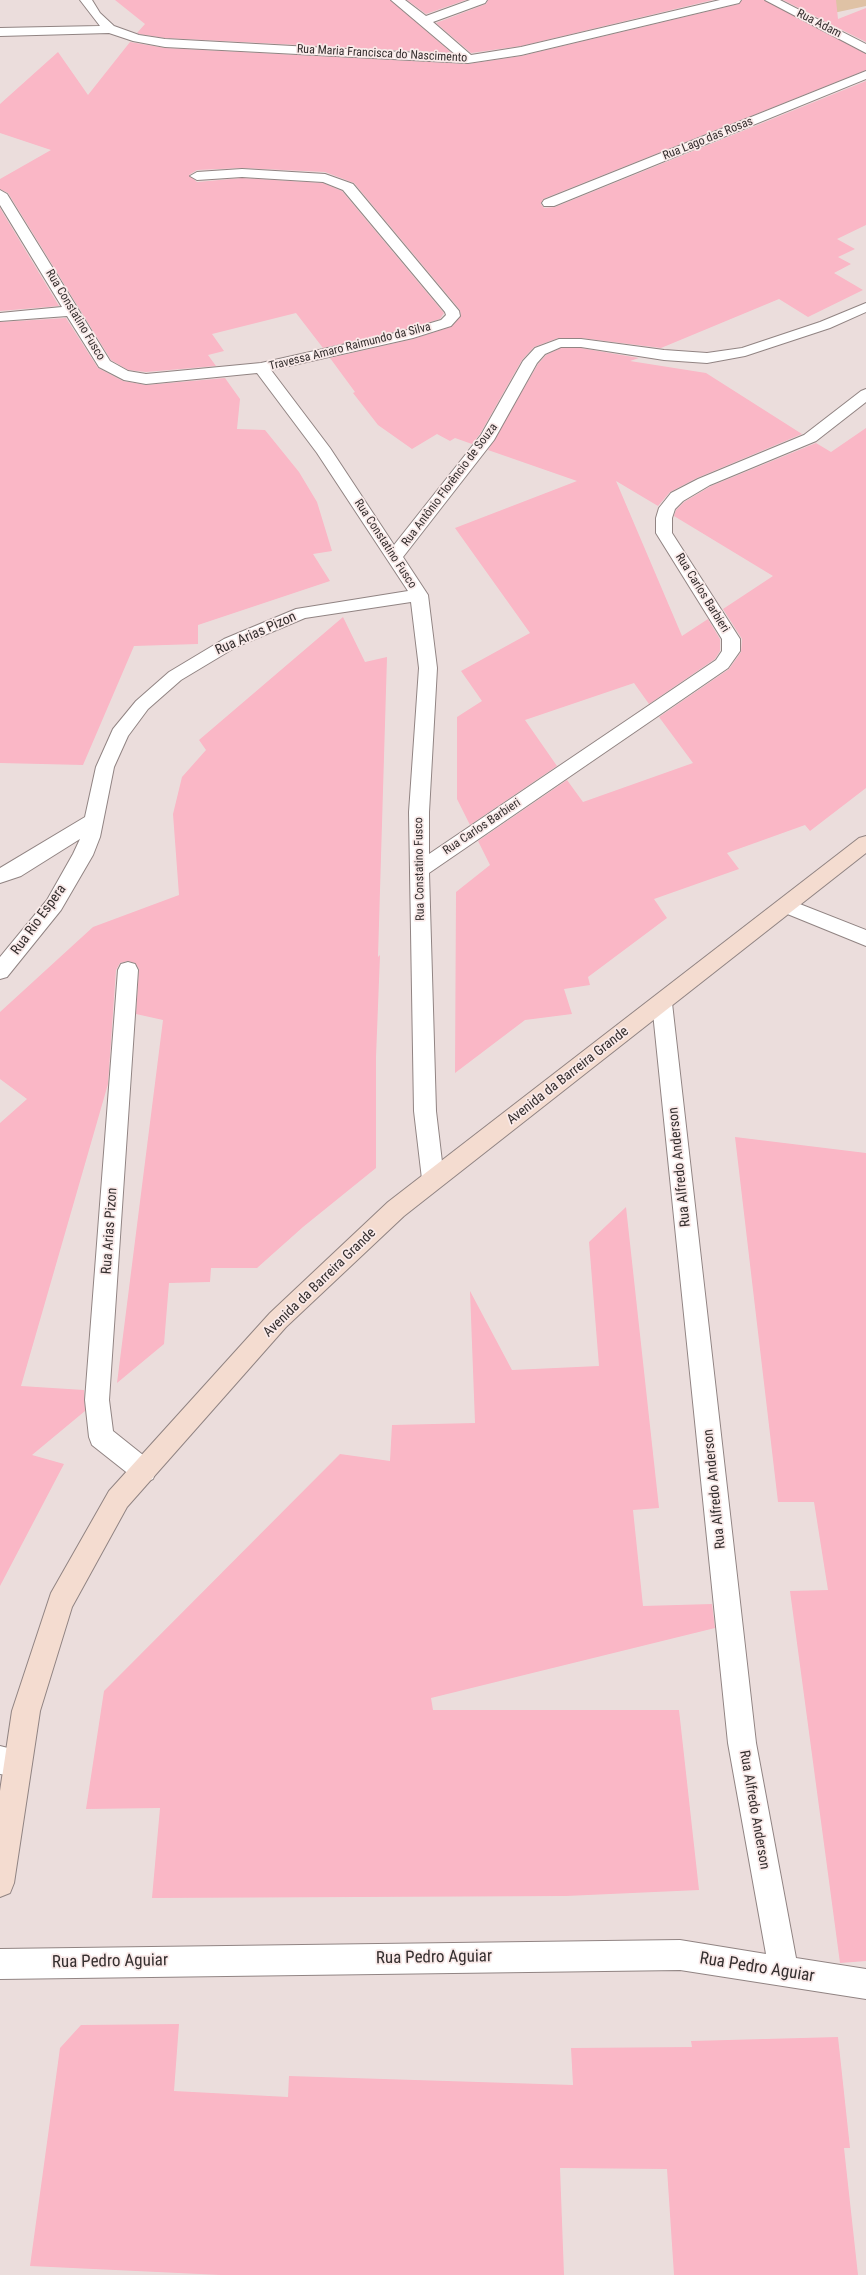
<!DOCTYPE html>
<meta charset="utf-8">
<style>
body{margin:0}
canvas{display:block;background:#ebdddc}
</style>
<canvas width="866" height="2275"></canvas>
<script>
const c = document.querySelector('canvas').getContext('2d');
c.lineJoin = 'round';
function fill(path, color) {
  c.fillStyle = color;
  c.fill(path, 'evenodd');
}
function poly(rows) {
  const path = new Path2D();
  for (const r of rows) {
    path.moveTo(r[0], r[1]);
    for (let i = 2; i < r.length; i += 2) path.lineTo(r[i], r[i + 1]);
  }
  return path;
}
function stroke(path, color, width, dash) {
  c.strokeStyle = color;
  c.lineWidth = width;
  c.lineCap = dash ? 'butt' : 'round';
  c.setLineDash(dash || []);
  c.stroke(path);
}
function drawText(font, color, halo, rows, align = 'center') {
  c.font = font + ' "Roboto Condensed",sans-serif';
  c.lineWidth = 3.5;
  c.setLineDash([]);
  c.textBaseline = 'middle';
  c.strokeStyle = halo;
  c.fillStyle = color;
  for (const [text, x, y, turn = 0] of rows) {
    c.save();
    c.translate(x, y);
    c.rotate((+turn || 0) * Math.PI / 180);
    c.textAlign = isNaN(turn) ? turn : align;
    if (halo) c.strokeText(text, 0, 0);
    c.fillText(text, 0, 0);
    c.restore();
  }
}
fill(poly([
 [796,0,866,0,866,6,824,15]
]), '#dfc2a5');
fill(poly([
 [115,0,390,0,452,53,165,38,139,34,137,33,145,24],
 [407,0,466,0,426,14],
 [488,0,713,0,521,46,471,53,436,23,486,4],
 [742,0,764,0,866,54,866,70,543,199,541,204,544,208,555,207,866,81,866,225,837,239,855,249,838,257,851,264,834,273,863,290,808,317,779,299,661,348,581,338,558,338,534,347,522,360,480,434,472,444,455,438,450,441,437,434,412,449,378,425,353,393,355,392,330,358,413,339,451,327,461,316,460,310,354,183,325,172,242,168,197,170,189,175,197,182,242,178,323,183,342,191,444,313,440,319,404,330,323,348,296,313,212,334,224,351,208,355,216,366,146,372,128,370,111,360,8,193,0,189,0,179,51,150,0,133,0,104,58,52,88,95,130,42,165,48,468,64,521,56,739,4],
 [783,0,836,0,838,19,866,8,866,42],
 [0,208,59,306,0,311],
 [66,318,98,368,123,381,146,385,225,378,240,399,237,429,265,430,299,472,317,502,332,551,313,554,330,581,198,625,198,644,134,646,83,765,0,763,0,322],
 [561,348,581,348,639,358,630,361,706,373,802,434,697,478,670,492,658,506,616,481,682,636,708,619,720,639,720,651,715,659,649,704,634,683,525,720,557,766,470,825,457,799,457,717,482,701,461,671,530,633,455,528,577,481,488,450,538,364,546,355],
 [866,428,866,788,810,831,805,825,727,853,739,869,654,899,667,918,588,977,590,985,564,989,572,1014,525,1020,455,1073,456,892,490,865,478,841,567,780,583,802,693,763,659,717,729,669,741,652,742,639,723,609,773,576,674,516,676,510,684,502,711,486,816,443,831,452],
 [343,617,365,662,387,657,378,957,380,955,376,1057,376,1168,303,1227,257,1268,211,1268,210,1282,169,1283,164,1344,117,1383,163,1020,136,1014,139,969,135,963,128,961,120,963,116,970,108,1084,21,1386,84,1390,85,1411,32,1455,64,1464,0,1586,0,1123,27,1099,0,1079,0,1012,93,927,179,895,173,814,182,777,206,750,199,740],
 [735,1137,866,1153,866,1961,840,1963,790,1591,828,1590,814,1502,778,1502],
 [626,1207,659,1508,633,1510,643,1606,712,1604,715,1628,431,1698,433,1710,679,1710,699,1890,566,1896,152,1898,160,1808,86,1809,104,1691,340,1454,390,1461,392,1425,475,1423,470,1291,512,1370,599,1366,589,1242],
 [179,2024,174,2091,288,2097,289,2076,573,2085,571,2048,692,2047,691,2041,838,2037,850,2148,844,2148,858,2275,674,2275,667,2169,560,2168,564,2275,221,2275,30,2266,60,2048,81,2025]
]), '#fab7c6');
const street = poly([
 [80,0,92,0,100,13,114,26,139,35,165,39,456,55,391,0,405,0,426,16,470,0,487,0,485,3,433,22,471,55,521,47,720,0,741,0,739,3,521,55,468,63,165,47,133,41,109,33,0,36,0,28,100,26,80,0],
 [765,0,780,0,866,44,866,53,765,0],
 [866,71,866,79,554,206,544,206,542,203,544,200,866,71],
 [242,169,325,174,353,184,459,311,460,316,451,326,413,338,271,370,330,448,394,545,481,435,523,361,535,348,559,339,581,339,664,350,707,353,742,348,820,322,866,303,866,312,830,328,745,356,707,363,664,360,581,347,561,347,545,354,537,363,494,440,403,557,428,595,437,668,429,812,429,854,716,660,722,651,722,639,656,533,656,518,659,508,671,493,698,479,804,435,861,391,866,389,866,402,816,441,710,485,683,501,675,509,672,518,672,533,740,639,740,651,728,668,429,873,436,1111,444,1179,441,1186,433,1188,425,1186,422,1179,414,1111,409,812,419,668,411,602,305,618,236,647,181,680,148,709,128,736,114,767,100,837,93,855,61,910,7,977,0,979,0,957,47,900,73,854,80,839,21,876,0,883,0,868,85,817,96,767,113,729,136,701,169,672,224,639,296,609,408,591,317,453,257,373,146,384,124,380,99,367,67,316,0,321,0,313,62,307,0,205,0,190,7,194,110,361,128,371,146,374,261,363,404,331,441,320,446,315,445,312,343,190,323,182,242,177,197,180,190,176,197,172,242,169],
 [787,899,866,930,866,946,780,911,777,906,780,901,787,899],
 [128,962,135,964,138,970,109,1400,113,1431,153,1463,156,1471,153,1479,144,1483,135,1479,92,1445,89,1437,85,1400,118,970,121,964,128,962],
 [662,995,669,997,672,1003,756,1743,796,1958,866,1969,866,1999,680,1970,0,1979,0,1949,680,1940,766,1954,728,1743,652,1003,655,997,662,995],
 [0,1746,28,1753,32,1763,28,1773,18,1777,0,1774,0,1746]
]);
const secondary = poly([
 [866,836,866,853,404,1216,286,1327,127,1507,72,1607,40,1711,14,1883,10,1893,0,1897,0,1791,12,1711,51,1593,109,1491,270,1313,388,1202,859,838,866,836]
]);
stroke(street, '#918483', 2);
stroke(secondary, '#918483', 2);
fill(street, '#fff');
fill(secondary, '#f4dcd0');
drawText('12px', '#352f2f', '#f9eae9', [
 ["Rua Adam",819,24,27],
 ["Rua Maria Francisca do Nascimento",382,54,3],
 ["Rua Lago das Rosas",708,139,-22],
 ["Rua Constatino Fusco",75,315,59],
 ["Travessa Amaro Raimundo da Silva",350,347,-14],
 ["Rua Antônio Florêncio de Souza",450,485,-53],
 ["Rua Constatino Fusco",385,544,57],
 ["Rua Carlos Barbieri",702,593,58],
 ["Rua Carlos Barbieri",482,827,-34],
 ["Rua Constatino Fusco",420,869,-91]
]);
drawText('14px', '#352f2f', '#f9eae9', [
 ["Rua Arias Pizon",256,634,-24],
 ["Rua Rio Espera",39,920,-54],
 ["Avenida da Barreira Grande",568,1076,-38],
 ["Rua Alfredo Anderson",680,1167,-96],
 ["Rua Arias Pizon",110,1231,-86],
 ["Avenida da Barreira Grande",320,1283,-44],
 ["Rua Alfredo Anderson",715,1489,-96],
 ["Rua Alfredo Anderson",754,1810,80]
]);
drawText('17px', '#352f2f', '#f9eae9', [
 ["Rua Pedro Aguiar",434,1958,-1],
 ["Rua Pedro Aguiar",110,1962,-1],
 ["Rua Pedro Aguiar",757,1968,9]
]);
</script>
